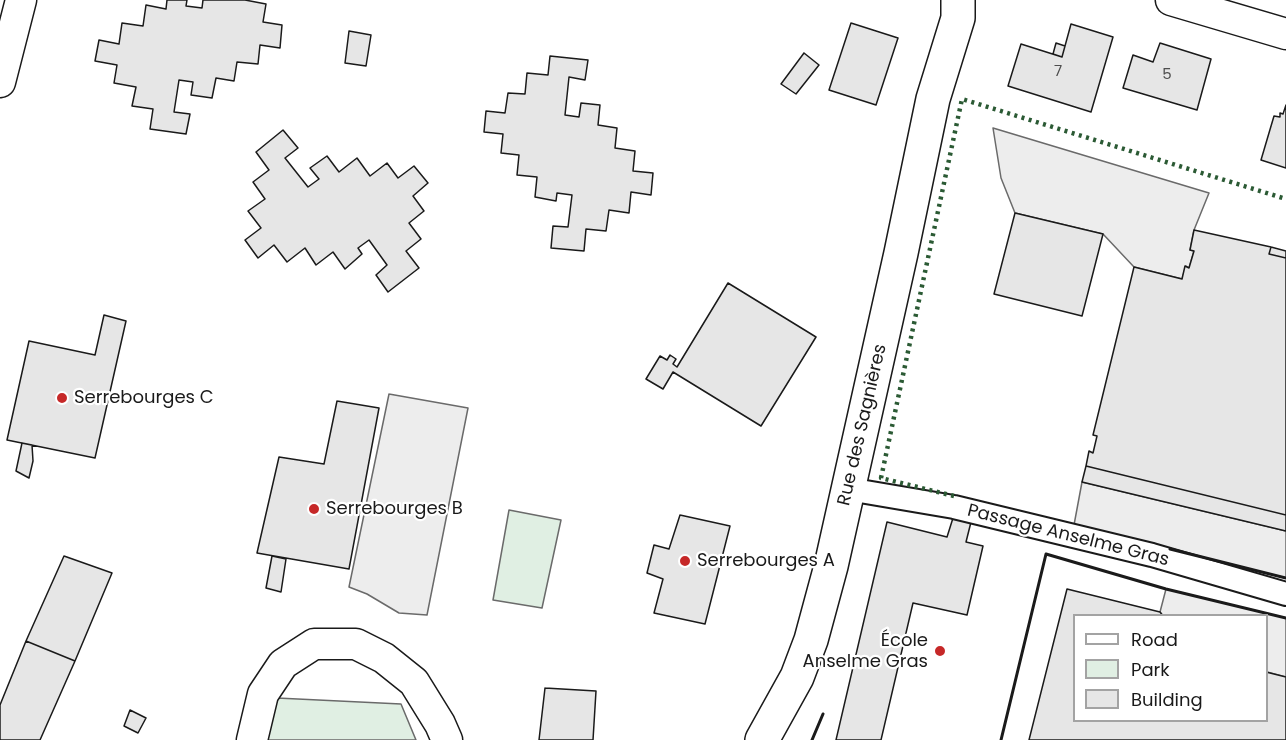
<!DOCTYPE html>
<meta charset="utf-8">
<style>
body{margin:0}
#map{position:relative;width:1286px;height:740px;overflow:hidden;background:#fff;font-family:Poppins,sans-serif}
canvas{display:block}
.legend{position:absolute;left:1073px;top:614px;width:195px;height:108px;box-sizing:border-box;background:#fff;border:2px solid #a3a3a3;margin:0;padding:8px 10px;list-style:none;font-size:18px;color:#1a1a1a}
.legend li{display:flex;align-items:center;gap:12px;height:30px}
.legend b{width:30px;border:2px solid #a3a3a3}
</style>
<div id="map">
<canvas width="1286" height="740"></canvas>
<ul class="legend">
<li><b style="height:8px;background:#fff"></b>Road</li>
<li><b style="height:16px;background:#e0efe3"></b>Park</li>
<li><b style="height:16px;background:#e6e6e6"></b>Building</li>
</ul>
</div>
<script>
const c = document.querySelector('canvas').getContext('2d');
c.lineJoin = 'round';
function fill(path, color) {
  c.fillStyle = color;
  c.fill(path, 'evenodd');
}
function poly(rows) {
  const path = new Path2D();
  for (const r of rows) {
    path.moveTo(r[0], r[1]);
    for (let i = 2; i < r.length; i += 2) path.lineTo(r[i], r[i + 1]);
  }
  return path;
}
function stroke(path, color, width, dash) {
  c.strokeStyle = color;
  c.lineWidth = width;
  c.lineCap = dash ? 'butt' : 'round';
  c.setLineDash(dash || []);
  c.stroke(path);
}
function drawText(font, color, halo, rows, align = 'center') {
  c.font = font + ' Poppins,sans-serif';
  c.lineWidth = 4.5;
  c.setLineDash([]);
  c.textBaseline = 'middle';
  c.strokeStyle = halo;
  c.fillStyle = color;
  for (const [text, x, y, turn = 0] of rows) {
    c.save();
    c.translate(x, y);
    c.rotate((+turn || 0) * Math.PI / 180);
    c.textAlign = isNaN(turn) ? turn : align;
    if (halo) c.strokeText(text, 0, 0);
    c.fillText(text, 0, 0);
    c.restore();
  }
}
const green = poly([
 [509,510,561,520,542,608,493,600,509,510],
 [277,698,401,704,416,740,267,740,277,698]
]);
fill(green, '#e0efe3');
stroke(green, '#6a6a6a', 1.5);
const parking = poly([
 [993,128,1209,193,1194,230,1190,250,1194,251,1189,268,1186,266,1182,279,1134,267,1103,234,1015,213,1001,178,993,128],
 [389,394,468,408,427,615,399,613,367,594,349,587,389,394],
 [1082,482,1286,531,1286,578,1074,525,1082,482],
 [1166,589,1286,618,1286,677,1267,672,1266,616,1163,616,1160,612,1166,589]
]);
fill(parking, '#ededed');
stroke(parking, '#6a6a6a', 1.5);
const building = poly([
 [167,0,187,0,186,6,202,8,203,0,245,0,266,4,263,22,282,25,280,48,260,45,258,64,237,62,234,81,216,78,212,98,191,95,193,82,179,80,174,112,190,114,186,134,150,129,153,109,132,106,136,87,114,83,117,65,95,61,99,40,119,44,122,23,143,26,146,5,166,9,167,0],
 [851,23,898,38,876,105,829,90,851,23],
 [1071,24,1113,37,1091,112,1008,86,1021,44,1062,57,1071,24],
 [349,31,371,35,366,66,345,63,349,31],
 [1056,43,1065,46,1062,57,1053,54,1056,43],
 [1160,43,1211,59,1197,110,1123,88,1133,55,1153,62,1160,43],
 [804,53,819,65,796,94,781,84,804,53],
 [550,56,588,60,585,80,569,77,565,115,579,117,581,103,600,105,598,125,617,128,615,148,635,151,633,171,653,173,651,195,631,192,629,213,609,210,606,231,586,229,584,251,551,248,553,226,568,227,572,195,557,193,556,201,535,197,537,177,517,175,519,155,501,153,503,134,484,132,486,111,505,113,508,93,525,94,527,73,548,75,550,56],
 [1286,105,1286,168,1261,160,1274,116,1280,117,1280,113,1283,114,1286,105],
 [283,130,298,148,285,158,308,187,319,179,310,168,327,156,339,172,357,158,370,176,387,163,398,178,414,166,428,183,413,196,424,211,409,223,421,239,406,251,419,268,388,292,376,275,387,265,369,240,358,248,362,254,345,269,333,252,316,265,305,248,287,262,274,245,258,258,245,240,261,228,248,211,265,199,253,182,269,170,256,152,283,130],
 [1015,213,1103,234,1082,316,994,294,1015,213],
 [1194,230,1271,247,1269,254,1286,258,1286,515,1086,466,1089,451,1093,453,1097,436,1093,435,1134,267,1182,279,1185,266,1189,268,1194,251,1190,250,1194,230],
 [1271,247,1286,251,1286,258,1269,254,1271,247],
 [728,283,816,337,761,426,673,372,663,389,646,379,660,356,667,360,670,355,676,359,673,364,677,367,728,283],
 [104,315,126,321,95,458,7,440,29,341,95,355,104,315],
 [337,401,379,408,349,569,257,553,279,457,324,464,337,401],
 [22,443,32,445,33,461,29,478,16,471,22,443],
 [1086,466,1286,515,1286,531,1082,482,1086,466],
 [680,515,730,526,705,624,654,613,663,579,647,573,654,545,669,549,680,515],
 [953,518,971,522,966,542,983,546,967,615,913,603,881,740,836,740,887,522,947,537,953,518],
 [64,556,112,573,75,661,26,641,64,556],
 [272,556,286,559,281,592,266,588,272,556],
 [1067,589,1160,612,1163,616,1074,616,1074,720,1266,720,1266,672,1286,677,1286,740,1029,740,1067,589],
 [26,641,75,661,40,740,0,740,0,705,26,641],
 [545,688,596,691,593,740,539,740,545,688],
 [130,710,146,718,138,733,124,726,130,710]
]);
fill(building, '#e6e6e6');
stroke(building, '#1a1a1a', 1.5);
const pedestrian = poly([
 [848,489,954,507,1152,555,1286,594]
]);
const minor = poly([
 [1171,0,1286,34],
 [0,82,21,0],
 [252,740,263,694,283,664,314,644,356,644,384,658,414,682,440,724,447,740]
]);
const secondary = poly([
 [762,740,797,677,811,640,831,566,901,253,933,99,958,18,958,0]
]);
stroke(pedestrian, '#1a1a1a', 26);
stroke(minor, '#1a1a1a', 33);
stroke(secondary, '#1a1a1a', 36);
stroke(pedestrian, '#fff', 22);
stroke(minor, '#fff', 30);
stroke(secondary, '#fff', 33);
stroke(poly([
 [954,496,881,478,962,99,1286,199]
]), '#2b5a34', 4.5, [3, 4.5]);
stroke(poly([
 [1170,549,1286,578],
 [812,740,823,714],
 [1001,740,1046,554,1166,589,1286,618]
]), '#1a1a1a', 3);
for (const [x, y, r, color] of [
 [62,398,6,"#c62828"],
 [314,509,6,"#c62828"],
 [685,561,6,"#c62828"],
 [940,651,6,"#c62828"]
]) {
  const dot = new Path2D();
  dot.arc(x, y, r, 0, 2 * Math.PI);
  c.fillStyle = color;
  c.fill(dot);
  stroke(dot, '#fff', 2);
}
drawText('15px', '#4d4d4d', null, [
 ["7",1058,72],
 ["5",1167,75]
]);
drawText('18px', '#1a1a1a', '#fff', [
 ["Serrebourges C",74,398],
 ["Serrebourges B",326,509],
 ["Serrebourges A",697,561],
 ["École",928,641,"right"],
 ["Anselme Gras",928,662,"right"]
], 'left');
drawText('18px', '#1a1a1a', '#fff', [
 ["Rue des Sagnières",863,425,-77],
 ["Passage Anselme Gras",1068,536,14]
]);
</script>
